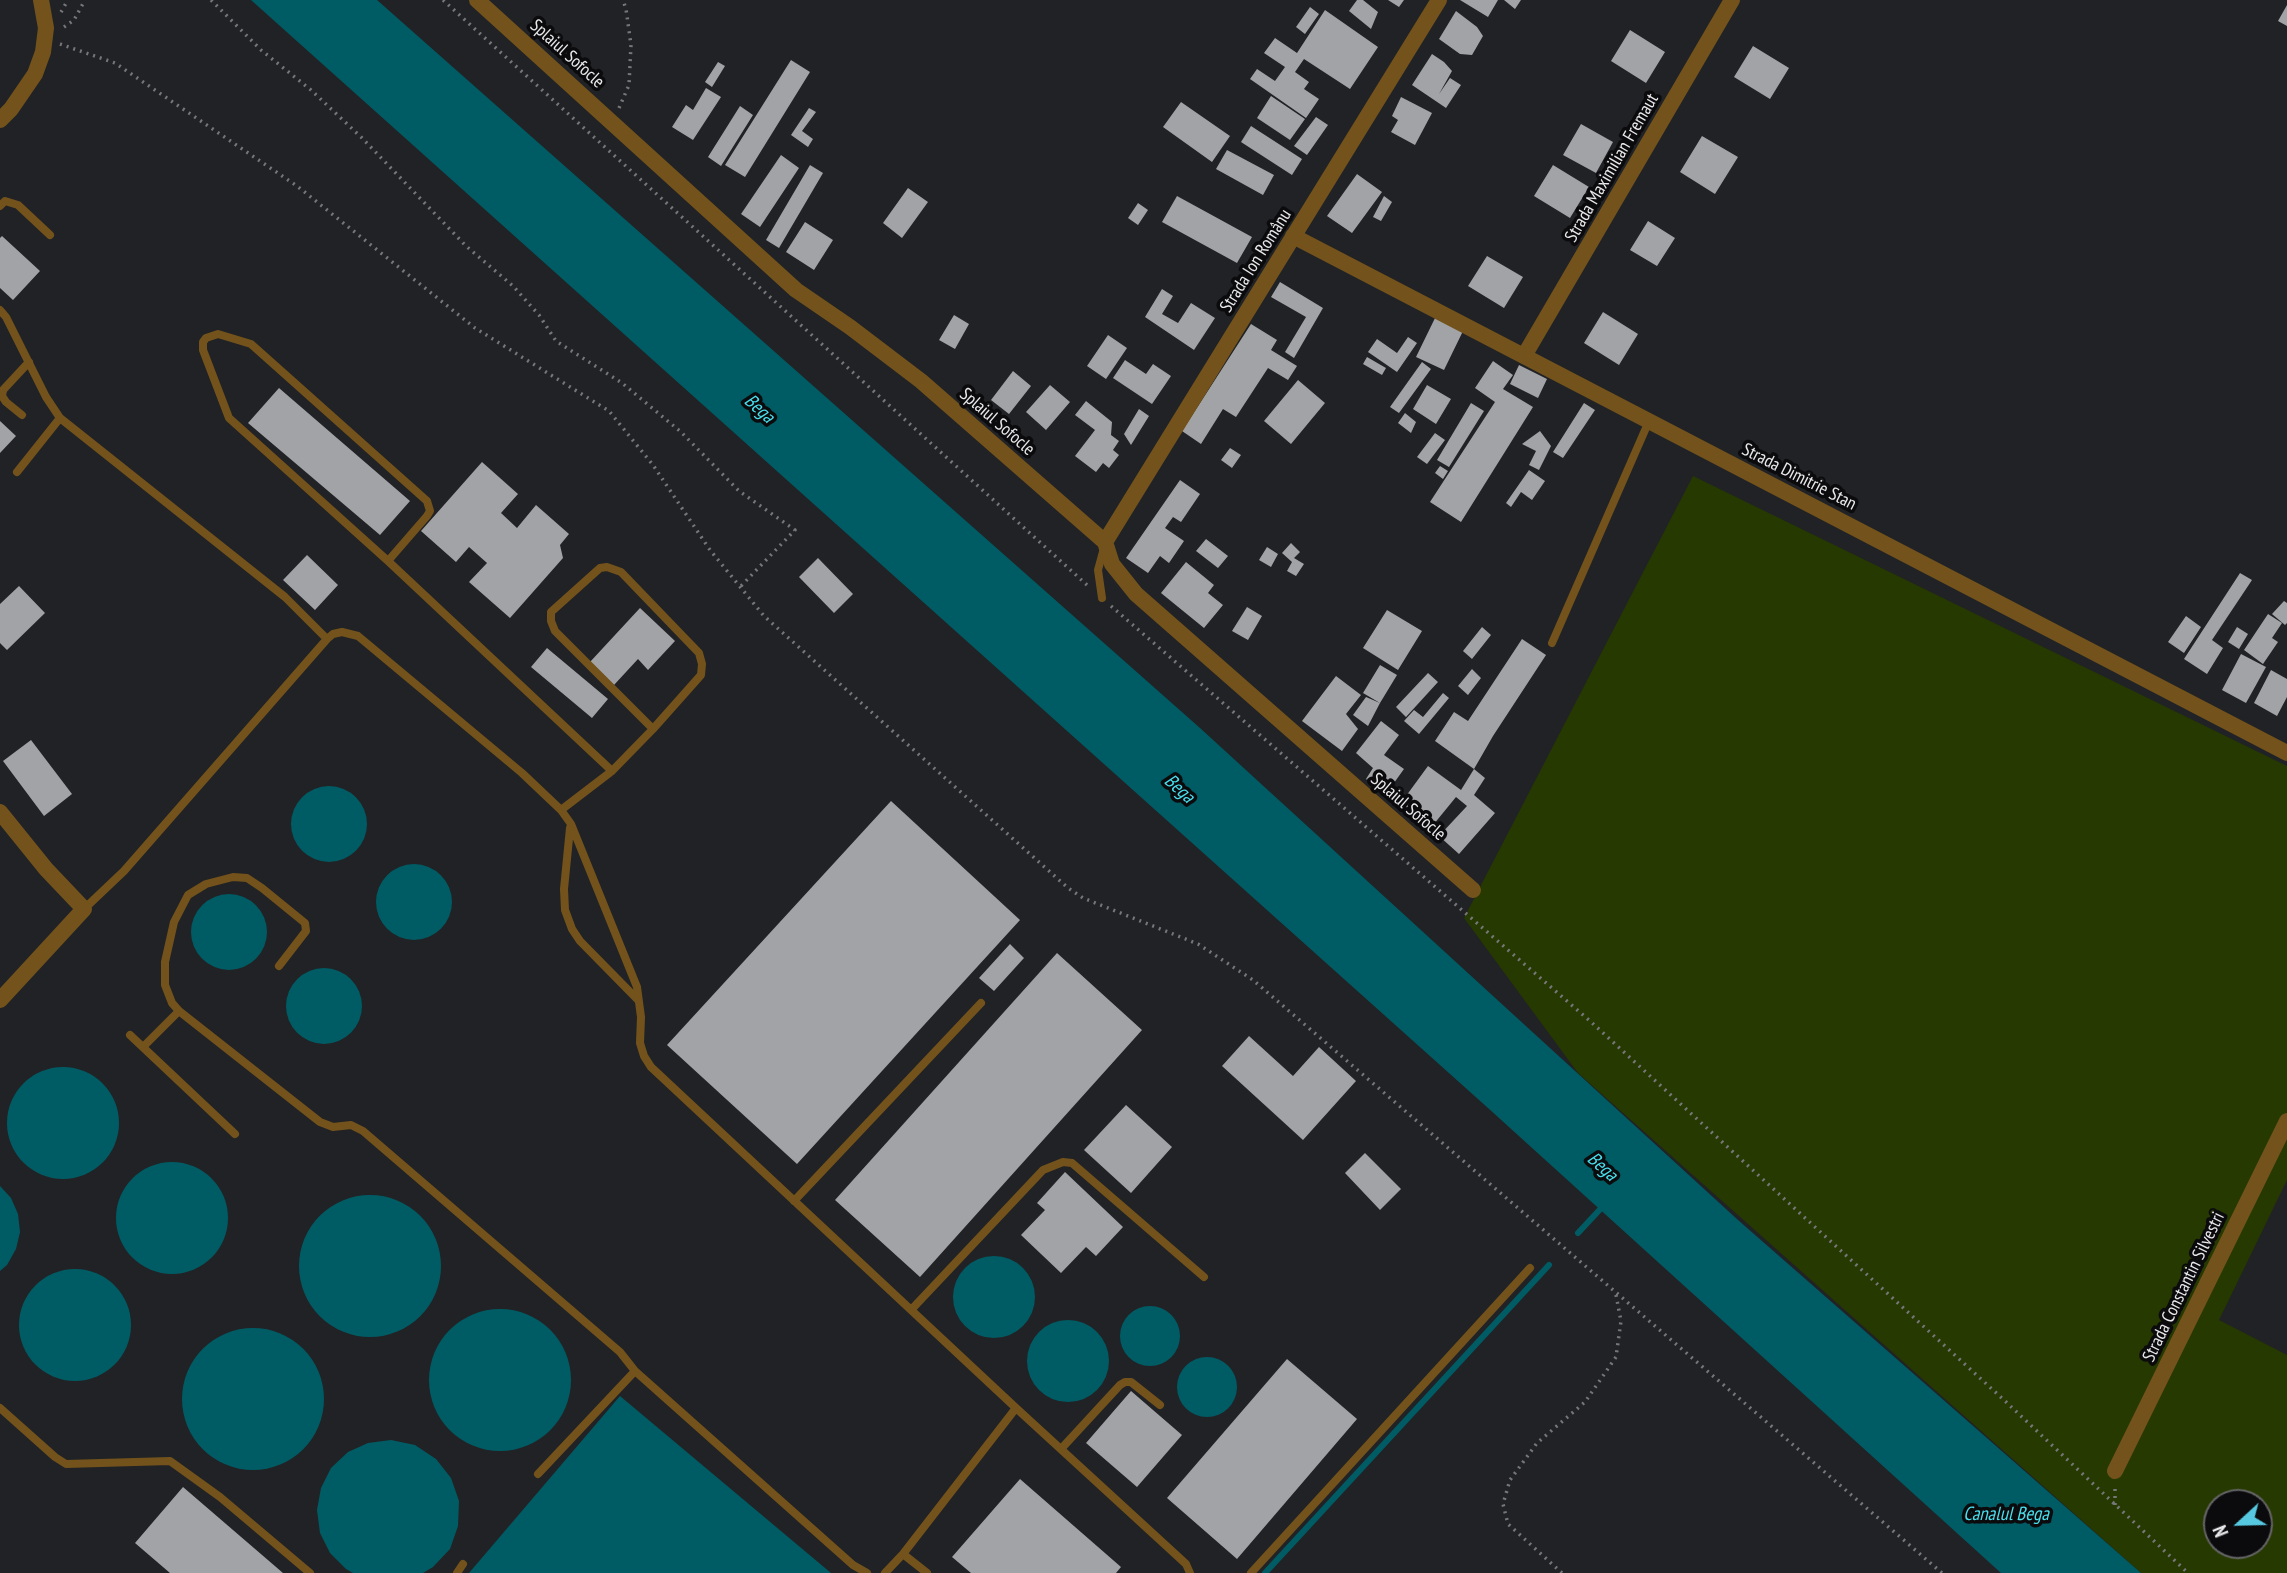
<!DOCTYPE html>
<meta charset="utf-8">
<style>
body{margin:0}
#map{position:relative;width:2287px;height:1573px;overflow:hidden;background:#212225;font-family:"PT Sans Narrow",sans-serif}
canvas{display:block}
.north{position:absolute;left:2203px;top:1489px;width:70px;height:70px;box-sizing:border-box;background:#0b0b0d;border:2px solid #646466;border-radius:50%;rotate:248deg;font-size:19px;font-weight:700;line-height:28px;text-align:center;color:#e9e9eb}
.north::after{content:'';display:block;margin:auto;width:24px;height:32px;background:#56c9e1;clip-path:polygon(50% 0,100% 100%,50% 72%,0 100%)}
</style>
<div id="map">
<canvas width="2287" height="1573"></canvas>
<div class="north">N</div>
</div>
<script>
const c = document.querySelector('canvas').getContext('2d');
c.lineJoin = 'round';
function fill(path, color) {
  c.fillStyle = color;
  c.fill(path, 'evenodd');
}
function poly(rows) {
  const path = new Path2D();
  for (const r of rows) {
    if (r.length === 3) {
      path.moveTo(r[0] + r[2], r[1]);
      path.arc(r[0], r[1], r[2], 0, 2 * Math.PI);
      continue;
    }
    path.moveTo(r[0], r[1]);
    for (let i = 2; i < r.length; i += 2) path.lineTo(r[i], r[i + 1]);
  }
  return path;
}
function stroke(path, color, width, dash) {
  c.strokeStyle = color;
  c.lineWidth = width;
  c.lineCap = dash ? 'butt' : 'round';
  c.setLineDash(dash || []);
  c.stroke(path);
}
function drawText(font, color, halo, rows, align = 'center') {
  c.font = font + ' "PT Sans Narrow",sans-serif';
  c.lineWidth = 7;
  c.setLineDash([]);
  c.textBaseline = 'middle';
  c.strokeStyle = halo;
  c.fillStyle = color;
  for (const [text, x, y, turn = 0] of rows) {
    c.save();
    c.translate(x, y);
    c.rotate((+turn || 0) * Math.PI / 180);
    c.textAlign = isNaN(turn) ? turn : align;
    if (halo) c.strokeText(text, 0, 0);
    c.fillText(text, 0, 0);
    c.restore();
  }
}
fill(poly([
 [1693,476,2287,766,2287,1180,2219,1320,2287,1355,2287,1573,2141,1573,1578,1073,1464,918],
 [2217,1503,2259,1503,2259,1545,2217,1545]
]), '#263900');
fill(poly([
 [251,0,377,0,1200,728,1738,1220,2141,1573,2001,1573,1488,1108],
 [329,824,38],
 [414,902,38],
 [229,932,38],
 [324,1006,38],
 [63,1123,56],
 [172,1218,56],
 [0,1186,11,1198,18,1214,20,1232,16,1249,7,1265,0,1271],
 [370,1266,71],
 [994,1297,41],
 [75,1325,56],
 [1150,1336,30],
 [500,1380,71],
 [1068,1361,41],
 [253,1399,71],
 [1207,1387,30],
 [620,1396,831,1573,469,1573],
 [391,1440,415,1445,436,1459,451,1478,459,1501,458,1526,450,1549,433,1567,423,1573,353,1573,346,1569,330,1553,320,1533,317,1510,321,1488,331,1468,348,1452,368,1443]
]), '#005c64');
stroke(poly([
 [1578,1233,1605,1204],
 [1265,1573,1549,1265]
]), '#005c64', 6);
fill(poly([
 [1357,0,1363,0,1378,12,1371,29,1349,11],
 [1388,0,1404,0,1399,7],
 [1460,0,1498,0,1488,17],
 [1504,0,1521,0,1515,9],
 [2287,5,2287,26,2278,21],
 [1310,7,1319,14,1305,34,1296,27],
 [1325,10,1378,47,1350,89,1304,59,1295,72,1309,82,1304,89,1319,99,1306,118,1250,79,1257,69,1275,81,1285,67,1264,53,1275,38,1297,53],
 [1456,11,1477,27,1483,36,1472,55,1460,54,1439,39],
 [1630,30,1665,52,1646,83,1611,61],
 [1753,46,1789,68,1770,99,1734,77],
 [1432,54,1444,62,1452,71,1439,94,1450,78,1461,85,1446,108,1412,85],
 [791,60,810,72,745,177,725,165],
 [718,62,725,66,712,87,705,82],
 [706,88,721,97,693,140,672,127,686,105,693,110],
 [1271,96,1305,119,1290,140,1257,118],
 [1401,97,1432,113,1415,145,1391,132,1398,120,1392,116],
 [1181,102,1230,136,1212,162,1163,127],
 [740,106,753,115,721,166,708,157],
 [809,108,816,112,802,131,813,139,808,147,791,135],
 [1316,117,1328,125,1307,155,1294,146],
 [1581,124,1613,142,1596,173,1563,155],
 [1251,126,1302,159,1292,175,1241,142],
 [1702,136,1738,157,1715,194,1680,172],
 [1227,150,1274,175,1263,195,1216,169],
 [781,155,799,168,760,227,741,214],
 [810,165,823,173,779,248,766,240],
 [1553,165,1589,187,1570,218,1534,196],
 [1357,174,1382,192,1352,233,1327,216],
 [908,188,928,202,902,238,883,223],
 [1177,196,1252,237,1237,263,1162,222],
 [1384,196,1392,202,1381,221,1373,217],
 [1138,203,1148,210,1138,225,1128,218],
 [1648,221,1675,238,1657,266,1630,250],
 [805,222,833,240,814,270,786,252],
 [2,236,40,271,13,300,0,288,0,238],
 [1487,256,1523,277,1504,308,1468,286],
 [1280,282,1323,308,1294,358,1285,352,1306,317,1271,297],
 [1162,289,1173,296,1162,314,1178,323,1191,303,1215,318,1194,350,1145,317],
 [1603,312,1638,334,1619,365,1584,343],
 [954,315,969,324,955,349,939,340],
 [1436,316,1464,329,1444,370,1416,357],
 [1251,324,1277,340,1271,350,1297,366,1288,380,1268,368,1236,417,1223,409,1201,444,1182,431],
 [1108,335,1127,348,1106,379,1087,366],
 [1408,337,1417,343,1397,372,1368,352,1377,339,1397,353],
 [1367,357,1386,368,1382,375,1363,364],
 [1125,360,1146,374,1153,364,1171,376,1152,404,1113,378],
 [1493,361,1513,375,1503,389,1533,407,1461,522,1430,502,1495,402,1475,388],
 [1422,362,1431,369,1399,413,1390,407],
 [1519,365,1547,379,1538,398,1510,384],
 [1013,371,1031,386,1009,414,991,400],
 [1298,380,1325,403,1291,444,1264,421],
 [1050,385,1070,402,1046,430,1026,412],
 [1427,385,1451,399,1436,424,1413,409],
 [279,388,410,501,380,535,248,423],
 [1086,401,1112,422,1111,435,1119,441,1113,450,1119,455,1109,468,1103,463,1096,472,1075,456,1095,430,1075,415],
 [1471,403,1484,411,1449,467,1437,460],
 [1584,403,1595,410,1563,458,1553,452],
 [1139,409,1149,416,1131,445,1124,434],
 [1405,413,1416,422,1411,433,1398,423],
 [0,421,16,436,0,453],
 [1540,431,1551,446,1539,470,1529,465,1536,451,1522,444],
 [1435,433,1445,440,1427,464,1417,457],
 [1230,448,1241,455,1232,468,1221,460],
 [482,462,518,494,501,513,517,528,536,505,569,534,560,545,563,558,510,618,469,582,487,563,469,547,456,562,421,531],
 [1440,466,1448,471,1443,479,1435,473],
 [1529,470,1545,481,1532,500,1521,492,1511,507,1506,503],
 [1180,480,1200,494,1181,522,1173,517,1165,528,1184,541,1169,563,1160,556,1148,573,1126,558],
 [1206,539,1228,556,1218,568,1196,551],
 [1291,543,1300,552,1294,558,1304,564,1296,576,1287,571,1292,562,1282,553],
 [1267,547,1278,554,1271,567,1259,560],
 [307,555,338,585,315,610,283,580],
 [818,558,853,594,834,613,799,577],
 [1186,562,1214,585,1208,593,1223,605,1204,628,1161,593],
 [2240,573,2252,580,2212,640,2223,648,2207,674,2184,659],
 [19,586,45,613,7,650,0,643,0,604],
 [2284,601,2287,603,2287,623,2285,625,2272,614],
 [1247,607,1262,616,1248,640,1232,631],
 [640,608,675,641,648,670,638,659,614,685,590,662],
 [1387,610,1422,631,1398,670,1363,648],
 [2268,614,2282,623,2272,638,2278,642,2263,664,2244,650],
 [2186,616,2201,627,2184,653,2168,642],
 [1482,627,1491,635,1472,659,1463,651],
 [2237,627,2248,634,2239,649,2228,642],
 [1522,639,1546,655,1493,736,1474,769,1485,778,1474,795,1495,813,1459,854,1439,836,1467,806,1456,797,1429,830,1398,807,1428,766,1461,790,1474,769,1435,741,1454,712,1468,721],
 [547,648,608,699,592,718,531,667],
 [2241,654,2266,667,2246,703,2222,690],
 [1380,665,1397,675,1380,703,1363,693],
 [1472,669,1481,678,1468,695,1458,686],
 [2271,670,2287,679,2287,697,2277,716,2254,703],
 [1428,673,1438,682,1406,717,1396,707],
 [1336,676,1361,695,1346,714,1358,729,1342,751,1302,721],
 [1443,693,1449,698,1419,734,1404,721,1414,710,1423,717],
 [1366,697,1380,703,1368,726,1353,715],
 [1381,721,1399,735,1384,755,1404,769,1386,794,1366,779,1373,768,1356,753],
 [31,740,72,794,44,816,3,761],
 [891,801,1020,920,797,1164,667,1045],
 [1010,944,1024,958,994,991,979,978],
 [1057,953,1142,1030,920,1277,835,1200],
 [1249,1036,1293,1076,1319,1047,1356,1081,1303,1140,1222,1066],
 [1126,1105,1172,1147,1131,1193,1084,1150],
 [1365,1153,1401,1189,1380,1210,1345,1173],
 [1065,1172,1123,1227,1096,1256,1086,1247,1061,1273,1021,1235,1045,1210,1037,1203],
 [1287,1359,1357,1419,1237,1559,1167,1498],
 [1131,1391,1182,1435,1137,1487,1086,1443],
 [1020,1479,1121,1567,1116,1573,971,1573,952,1557],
 [183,1487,283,1573,170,1573,135,1543]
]), '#a2a3a7');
stroke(poly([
 [211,0,261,50,311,90,362,138,466,246,513,286,539,315,556,341,622,383,681,432,739,491,795,530,740,587],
 [443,0,1087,585],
 [61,12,68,0],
 [64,27,74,20,85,0],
 [60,44,115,63,297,186,475,328,609,411,653,465,710,550,764,616,1068,888,1083,898,1198,944,1253,980,1942,1573],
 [619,108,629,85,631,45,626,9,623,0],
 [1111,606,1590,1021,2005,1401,2188,1573],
 [2115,1505,2115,1486],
 [1562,1573,1508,1524,1503,1504,1510,1480,1537,1443,1585,1402,1616,1357,1621,1321,1616,1295]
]), '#77777a', 3.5, [2, 5]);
stroke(poly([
 [0,206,5,201,18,205,50,235],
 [0,310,6,317,46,397,60,418,285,597,327,639],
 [22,415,6,402,2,396,3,390,29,362],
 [17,472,60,418],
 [388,561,427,516,430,511,427,501,251,344,218,334,206,338,203,342,203,350,229,418,388,561,612,771],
 [1102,598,1098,570,1104,548],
 [1552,643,1649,421],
 [561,810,612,771,653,729,701,675,702,664,699,653,621,572,607,567,600,568,551,612,551,621,555,631,653,729],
 [570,828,564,889,565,910,572,929,580,941,638,1000],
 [84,909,124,871,327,639,333,634,342,632,358,636,522,773,561,810,571,824,637,987,641,1017,640,1043,644,1056,651,1067,1016,1408,1173,1552,1186,1564,1190,1573],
 [279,966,306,931,305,923,262,888,247,878,233,877,206,884,188,895,174,922,165,962,165,985,172,1003,179,1011,320,1122,333,1127,351,1125,363,1131,620,1352,635,1371,853,1565,867,1573],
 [130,1035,235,1134],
 [143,1047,179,1011],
 [794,1201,981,1003],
 [911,1310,1043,1170,1063,1162,1072,1163,1204,1277],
 [0,1408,55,1457,66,1464,170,1461,220,1497,310,1573],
 [1061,1449,1120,1385,1125,1382,1131,1382,1160,1405],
 [538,1474,635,1371],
 [903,1554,927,1573],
 [457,1573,463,1564],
 [885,1573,903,1554,1016,1408],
 [1251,1573,1530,1268]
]), '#73531b', 8);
stroke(poly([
 [477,0,796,290,850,327,921,381,1105,542,1112,564,1136,594,1473,890],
 [0,120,11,109,35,74,43,52,46,28,41,0],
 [1293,236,2287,753],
 [1524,356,1732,0],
 [1105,542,1439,0],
 [0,812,46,869,84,909,0,1000],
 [2115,1471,2287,1121]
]), '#73531b', 16);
drawText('18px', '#e9e9eb', '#0b0b0d', [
 ["Splaiul Sofocle",567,54,42],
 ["Strada Maximilian Fremaut",1612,168,-60],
 ["Strada Ion Românu",1256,261,-58],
 ["Splaiul Sofocle",997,422,41],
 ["Strada Dimitrie Stan",1799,477,27],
 ["Splaiul Sofocle",1408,807,41],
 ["Strada Constantin Silvestri",2184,1287,-64]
]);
drawText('italic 19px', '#49deec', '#0b0b0d', [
 ["Bega",759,409,42],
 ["Bega",1179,789,42],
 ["Bega",1602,1167,42],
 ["Canalul Bega",2006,1515]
]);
</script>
